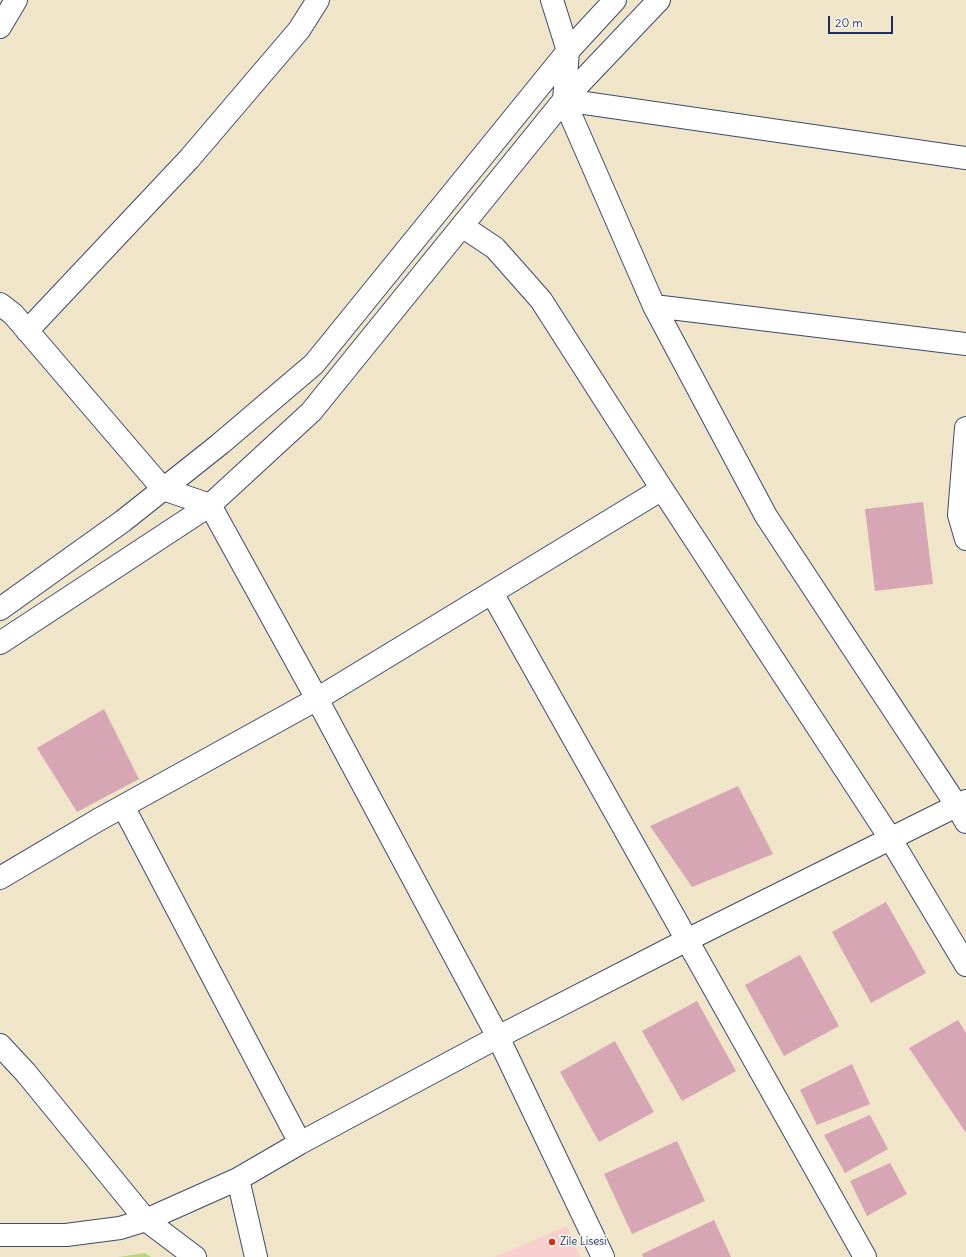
<!DOCTYPE html>
<style>
body{margin:0}
#map{position:relative;width:966px;height:1257px;overflow:hidden;background:#f0e4c9;font-family:Delius,sans-serif}
canvas{display:block}
.scale{position:absolute;left:828px;top:16px;width:65px;height:18px;box-sizing:border-box;border:2px solid #1b2f5e;border-top:0;padding-left:5px;font-size:12px;line-height:14px;white-space:nowrap;color:#1b2f5e;-webkit-text-stroke:3px #f6f6f2;paint-order:stroke}
</style>
<div id="map">
<canvas width="966" height="1257"></canvas>
<div class="scale">20 m</div>
</div>
<script>
const c = document.querySelector('canvas').getContext('2d');
c.lineJoin = 'round';
function fill(path, color) {
  c.fillStyle = color;
  c.fill(path, 'evenodd');
}
function poly(rows) {
  const path = new Path2D();
  for (const r of rows) {
    path.moveTo(r[0], r[1]);
    for (let i = 2; i < r.length; i += 2) path.lineTo(r[i], r[i + 1]);
  }
  return path;
}
function stroke(path, color, width, dash) {
  c.strokeStyle = color;
  c.lineWidth = width;
  c.lineCap = dash ? 'butt' : 'round';
  c.setLineDash(dash || []);
  c.stroke(path);
}
function drawText(font, color, halo, rows, align = 'center') {
  c.font = font + ' Delius,sans-serif';
  c.lineWidth = 3;
  c.setLineDash([]);
  c.textBaseline = 'middle';
  c.strokeStyle = halo;
  c.fillStyle = color;
  for (const [text, x, y, turn = 0] of rows) {
    c.save();
    c.translate(x, y);
    c.rotate((+turn || 0) * Math.PI / 180);
    c.textAlign = isNaN(turn) ? turn : align;
    if (halo) c.strokeText(text, 0, 0);
    c.fillText(text, 0, 0);
    c.restore();
  }
}
fill(poly([
 [567,1226,580,1257,495,1257]
]), '#f7d0ce');
fill(poly([
 [145,1253,151,1257,119,1257]
]), '#bbd57b');
fill(poly([
 [923,502,933,584,875,591,865,509],
 [104,709,139,779,77,812,37,748],
 [738,786,773,854,692,887,650,826],
 [886,902,926,973,871,1003,832,932],
 [800,955,839,1026,784,1056,745,985],
 [697,1001,736,1071,682,1101,642,1031],
 [958,1020,966,1033,966,1133,909,1048],
 [615,1041,654,1112,599,1142,560,1072],
 [852,1064,870,1104,817,1125,800,1090],
 [870,1115,888,1149,845,1173,824,1135],
 [677,1141,705,1201,632,1234,604,1174],
 [890,1163,907,1194,867,1216,850,1181],
 [714,1220,731,1257,643,1257,642,1254]
]), '#d7a6b5');
const minor = poly([
 [552,0,568,51,564,100,654,306,766,516,957,806,966,822],
 [0,27,16,0],
 [564,100,966,158],
 [462,226,495,248,541,300,662,489,890,838,966,965],
 [0,304,13,314,163,489,210,505,317,699,498,1037,603,1257],
 [654,306,966,344],
 [27,331,189,159,299,30,318,0],
 [966,428,959,515,966,539],
 [492,593,865,1257],
 [0,609,123,521,220,444,314,364,568,51,615,0],
 [0,643,210,505,311,412,564,100,659,0],
 [123,806,300,1143],
 [0,878,98,820,317,699,662,489],
 [0,1045,26,1073,146,1220,195,1257],
 [238,1179,256,1257],
 [0,1235,66,1235,120,1228,146,1220,238,1179,300,1143,498,1037,687,940,966,801]
]);
stroke(minor, '#3b4a6e', 24);
stroke(minor, '#fff', 22);
for (const [x, y, r, color] of [
 [552,1242,4,"#c8321e"]
]) {
  const dot = new Path2D();
  dot.arc(x, y, r, 0, 2 * Math.PI);
  c.fillStyle = color;
  c.fill(dot);
  stroke(dot, '#f6f6f2', 1.5);
}
drawText('11px', '#1b2f5e', '#f6f6f2', [
 ["Zile Lisesi",560,1242]
], 'left');
</script>
